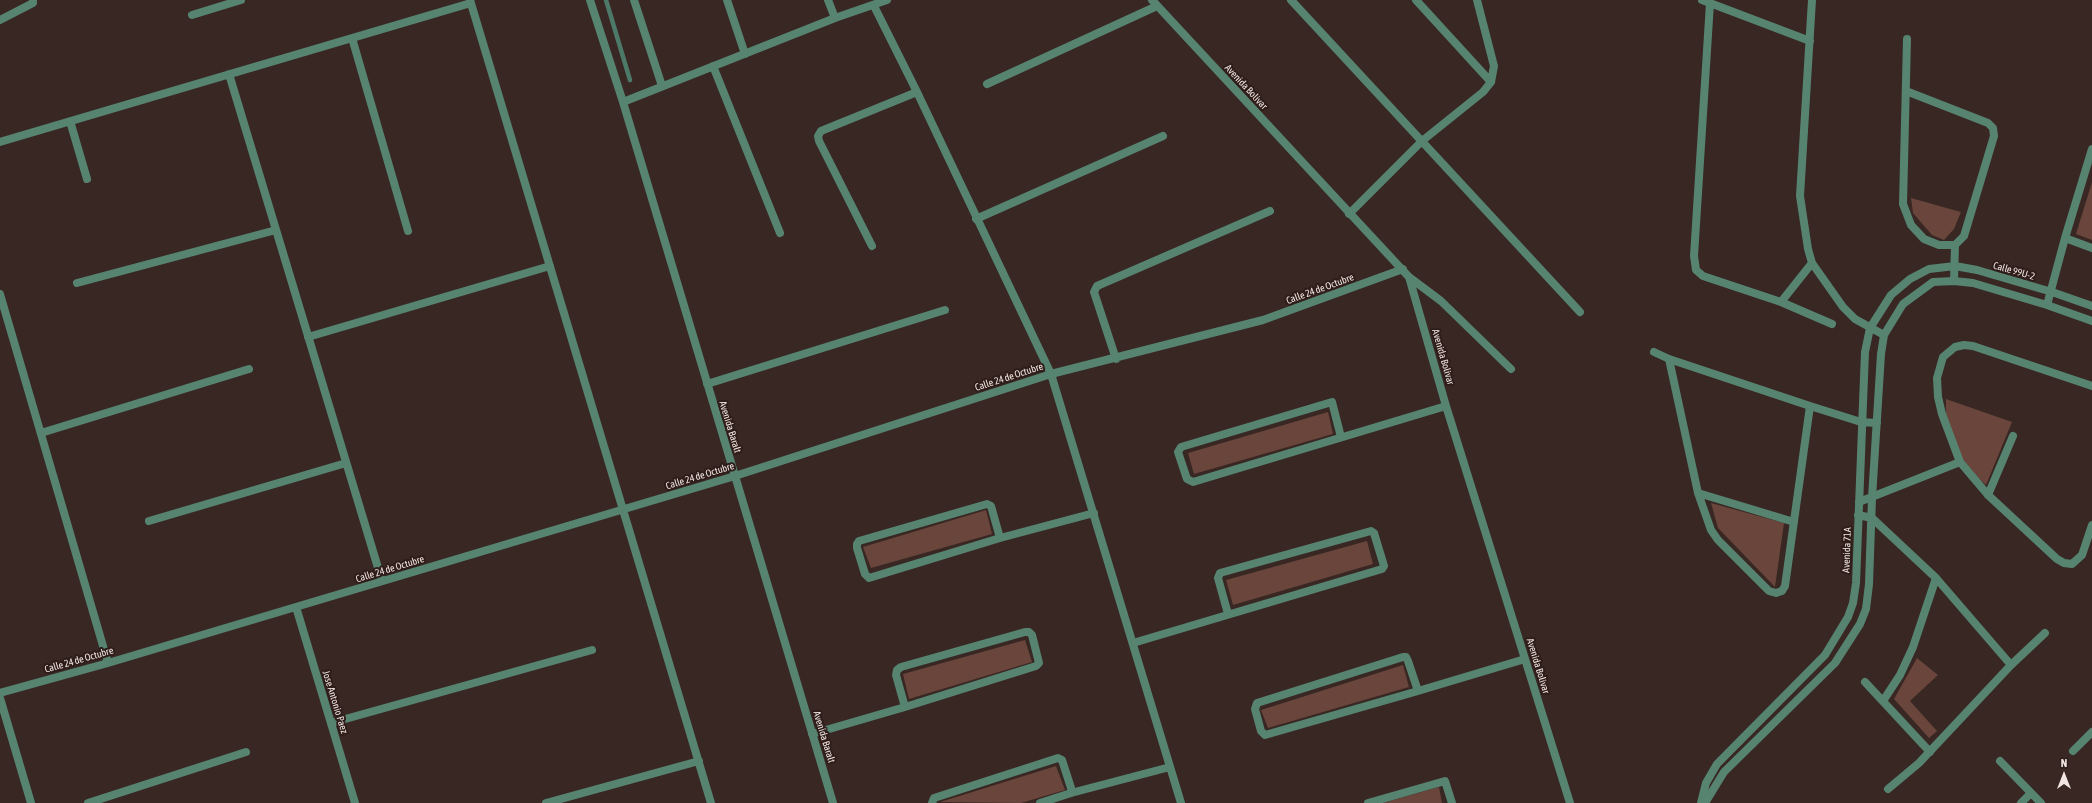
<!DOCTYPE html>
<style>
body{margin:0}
#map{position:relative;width:2092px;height:803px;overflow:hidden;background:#382722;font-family:"Asap Condensed",sans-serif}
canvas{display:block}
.north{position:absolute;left:2044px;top:755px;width:40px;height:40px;-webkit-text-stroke:3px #2e1d19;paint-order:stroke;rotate:0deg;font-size:11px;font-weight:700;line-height:16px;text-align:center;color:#f2e6e3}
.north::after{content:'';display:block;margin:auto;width:14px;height:18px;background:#f2e6e3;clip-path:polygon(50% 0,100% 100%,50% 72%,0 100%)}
</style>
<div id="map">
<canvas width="2092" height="803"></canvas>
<div class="north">N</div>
</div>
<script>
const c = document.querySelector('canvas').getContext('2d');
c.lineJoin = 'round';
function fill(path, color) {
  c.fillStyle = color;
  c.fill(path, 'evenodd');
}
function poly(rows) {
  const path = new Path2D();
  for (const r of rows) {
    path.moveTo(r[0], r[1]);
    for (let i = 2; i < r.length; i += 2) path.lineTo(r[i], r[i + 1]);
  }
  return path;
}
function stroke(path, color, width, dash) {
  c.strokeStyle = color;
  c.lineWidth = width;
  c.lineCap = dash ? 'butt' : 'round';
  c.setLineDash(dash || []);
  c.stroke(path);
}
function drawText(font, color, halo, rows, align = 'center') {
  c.font = font + ' "Asap Condensed",sans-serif';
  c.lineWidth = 4;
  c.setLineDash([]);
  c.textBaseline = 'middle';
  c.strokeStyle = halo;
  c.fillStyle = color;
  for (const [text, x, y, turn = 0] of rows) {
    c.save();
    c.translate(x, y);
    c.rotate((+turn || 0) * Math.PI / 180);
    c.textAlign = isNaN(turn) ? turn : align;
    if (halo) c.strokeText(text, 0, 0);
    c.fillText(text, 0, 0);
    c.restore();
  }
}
fill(poly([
 [2092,182,2092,240,2076,234],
 [1911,198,1961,212,1954,229,1944,240,1932,235,1913,213],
 [1946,399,2012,422,1986,485,1969,470,1955,446,1946,415],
 [1328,412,1333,434,1194,474,1188,453],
 [1711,503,1784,523,1775,587,1718,528],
 [986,510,992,534,871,568,863,547],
 [1367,541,1373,564,1233,605,1226,580],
 [1025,640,1032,662,909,699,903,674],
 [1917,658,1938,675,1910,701,1937,731,1929,738,1894,699],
 [1403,665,1409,687,1268,728,1261,710],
 [1056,766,1065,790,1021,803,940,802],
 [1439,787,1442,803,1383,803]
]), '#69453c');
stroke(poly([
 [606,0,630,80]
]), '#4d7969', 4.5);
stroke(poly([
 [470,0,711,803],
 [590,0,623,102,833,803],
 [634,0,662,86],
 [727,0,745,54],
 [828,0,835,18],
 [1152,0,1409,277,1446,406,1570,803],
 [1291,0,1580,312],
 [1416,0,1491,82],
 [1702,0,1810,41],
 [1812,0,1800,196,1808,249,1812,263,1843,307,1855,319,1884,335],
 [1710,3,1694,256,1696,270,1703,276,1781,302,1832,324],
 [874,6,917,92,1051,374,1181,803],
 [192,15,241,0],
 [0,20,33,3,33,0],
 [352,38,408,231],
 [1907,39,1903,204,1911,225,1924,239,1939,245,1955,245,1954,281],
 [713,66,780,233],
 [229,74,382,581],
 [987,84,1157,6],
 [1906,91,1988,123,1993,128,1994,136,1964,236,1955,245],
 [623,102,835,18,887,0],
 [70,121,87,179],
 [0,142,471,3],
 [1349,214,1422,141,1483,92,1491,82,1494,66,1477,0],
 [976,219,1163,136],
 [2065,238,2092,248],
 [872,246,819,141,818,136,821,131,917,92],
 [1409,277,1441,301,1511,369],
 [77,283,276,230],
 [0,294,108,663],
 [1781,302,1812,263],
 [2047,305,2065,238,2092,149],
 [308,337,550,266],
 [1654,352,1669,359,1810,406,1861,422,1877,423],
 [1116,359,1094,292,1097,286,1270,211],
 [1669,359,1698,493,1711,530,1718,540,1769,591,1776,593,1782,591,1785,586,1810,406],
 [707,384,945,310],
 [2092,386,1973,346,1964,345,1955,347,1943,357,1937,378,1938,397,1942,414,1960,462,1988,495,2057,559,2064,563,2072,564,2082,555,2092,525],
 [41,433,249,369],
 [1341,437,1332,402,1181,447,1178,452,1187,479,1193,482,1446,406],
 [1698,493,1794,522],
 [1988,495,2013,436],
 [1859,502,1960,462],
 [1858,515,1872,518,1936,578,2011,665],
 [149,521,346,463],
 [1000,538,991,506,987,504,859,541,857,544,857,548,865,574,869,578,1000,538,1094,513],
 [296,607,355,803],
 [1133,643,1382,569,1384,566,1374,533,1371,531,1220,573,1218,578,1228,614],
 [1865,682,1930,752],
 [1418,691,1408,661,1406,657,1403,657,1257,703,1255,709,1261,731,1265,735,1418,691,1525,659],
 [0,693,108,663,735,476,1051,374,1263,320,1403,269],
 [0,698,31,803],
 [1883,701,1900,675,1913,647,1936,578],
 [331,723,592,650],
 [812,734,905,707,1036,666,1039,663,1032,635,1029,632,1025,632,901,667,897,670,896,675,905,707],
 [2073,751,2092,732],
 [2000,761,2041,803],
 [1888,789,1919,763,2011,665,2045,633],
 [88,803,246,752],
 [546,803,699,761],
 [932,803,934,798,1058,758,1062,760,1072,791,1071,793],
 [1040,803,1071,793,1170,767],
 [1368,803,1445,781,1452,803],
 [1701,803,1706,783,1717,764,1825,655,1848,617,1853,603,1856,583,1865,352,1870,328,1891,295,1910,279,1929,269,1955,266,1977,270,2052,292,2092,306],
 [1705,803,1724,772,1835,663,1860,624,1866,609,1869,584,1872,498,1881,354,1884,335,1903,304,1933,282,1954,281,1973,283,2047,305,2092,321],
 [2021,803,2031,793]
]), '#568471', 8);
drawText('10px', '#f2e6e3', '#2e1d19', [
 ["Avenida Bolivar",1246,87,47],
 ["Calle 99U-2",2014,271,16],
 ["Calle 24 de Octubre",1320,289,-20],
 ["Avenida Bolivar",1443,357,74],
 ["Calle 24 de Octubre",1009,377,-18],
 ["Avenida Baralt",730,427,73],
 ["Calle 24 de Octubre",700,476,-17],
 ["Avenida 71A",1847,550,-88],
 ["Calle 24 de Octubre",390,569,-17],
 ["Calle 24 de Octubre",79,660,-16],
 ["Avenida Bolivar",1538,666,73],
 ["Jose Antonio Paez",335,702,73],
 ["Avenida Baralt",824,737,73]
]);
</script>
